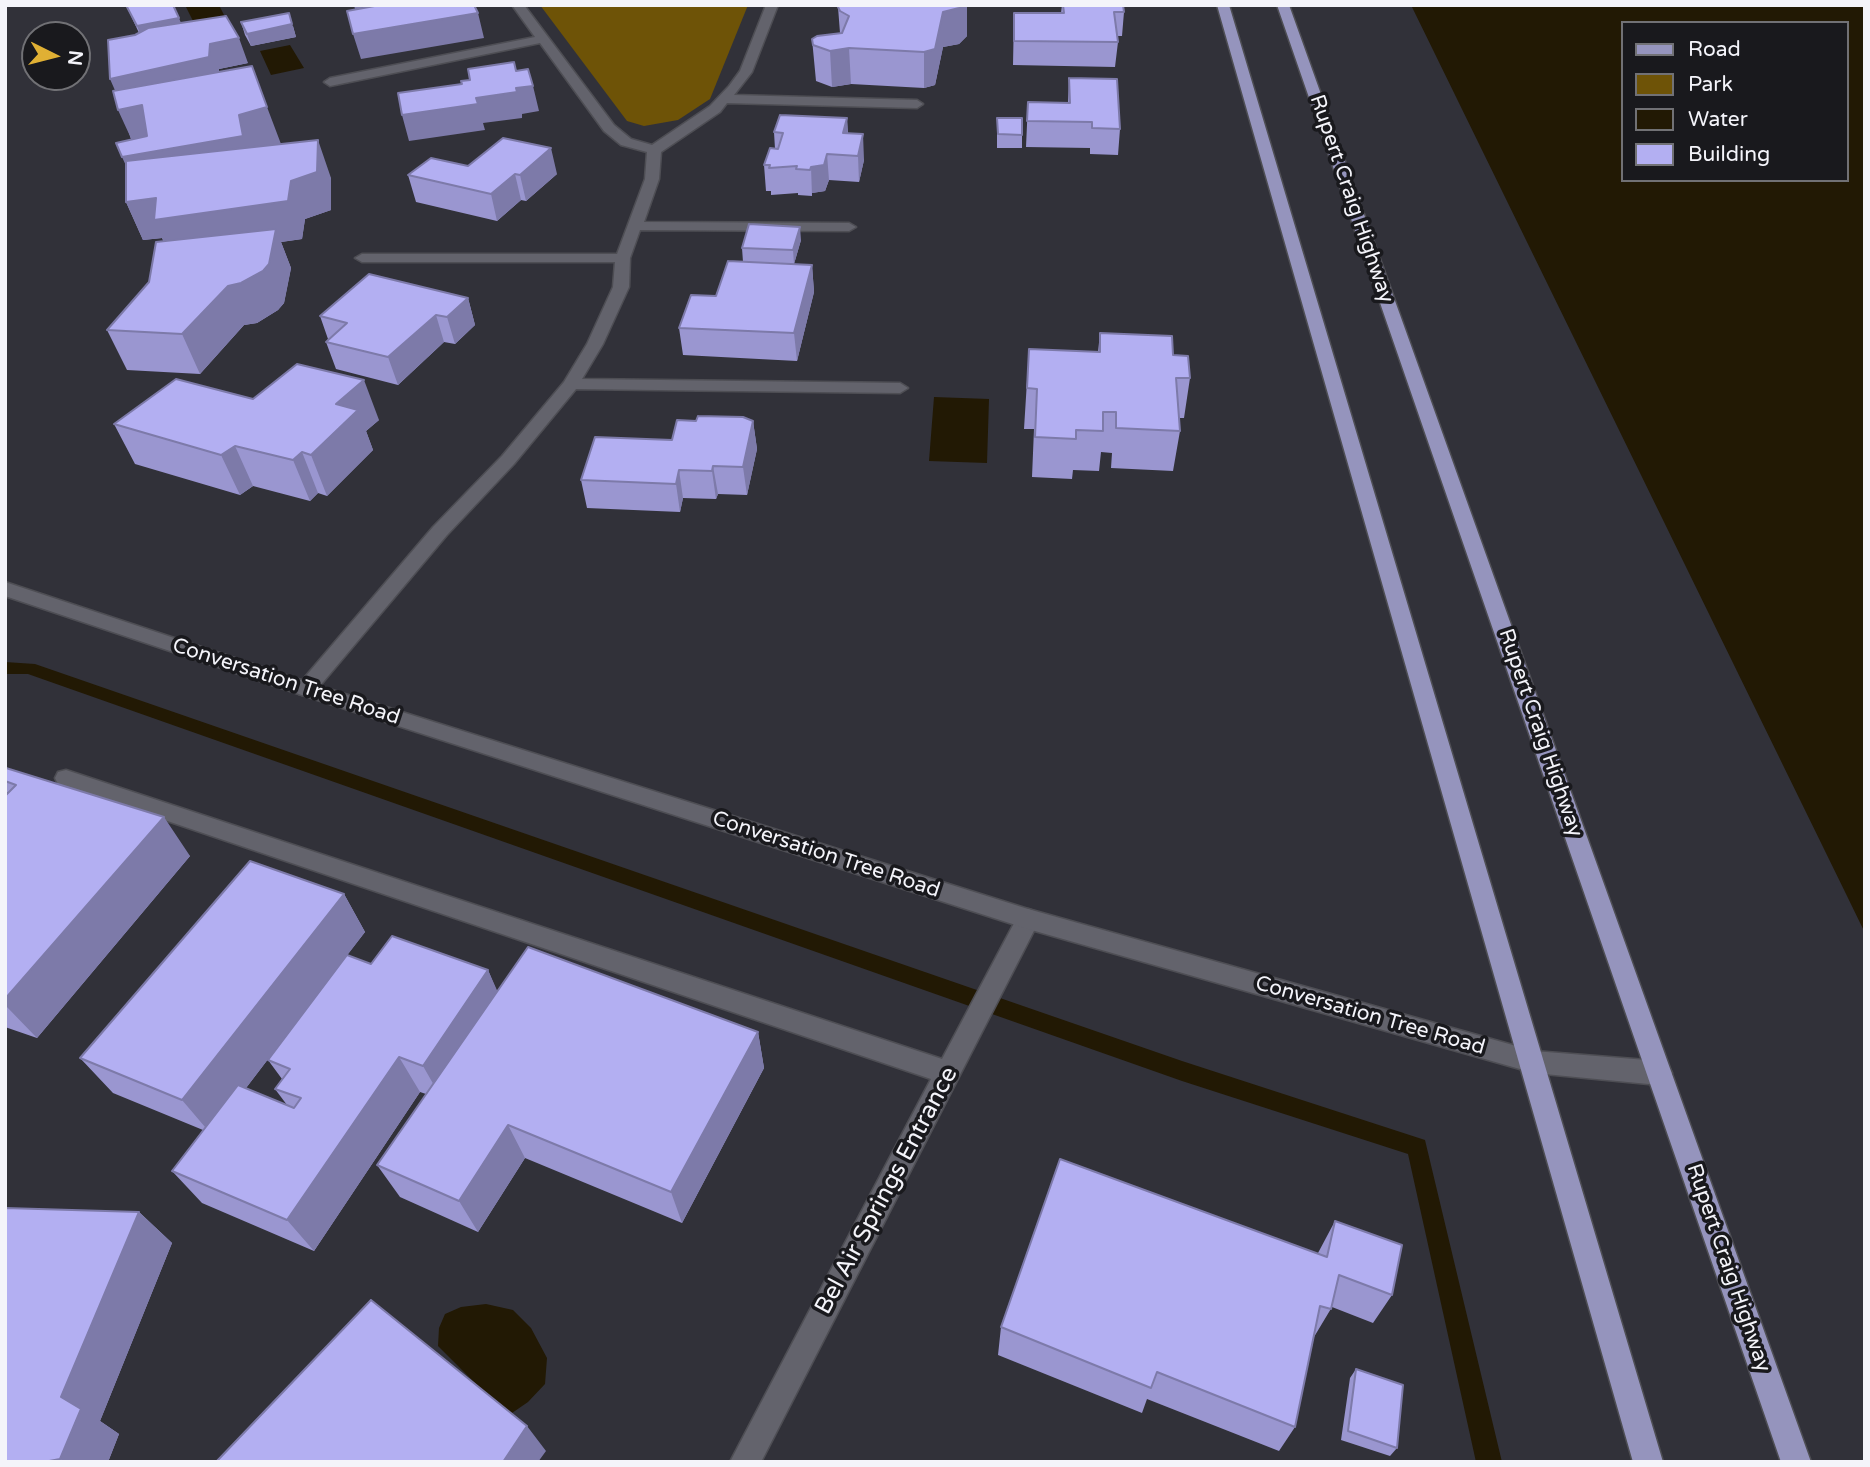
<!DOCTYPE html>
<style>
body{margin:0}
#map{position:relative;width:1870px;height:1467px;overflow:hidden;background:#313139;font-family:"Varela Round",sans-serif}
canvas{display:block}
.frame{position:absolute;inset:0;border:7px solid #f4f4fa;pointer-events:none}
.legend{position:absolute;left:1621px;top:21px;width:228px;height:161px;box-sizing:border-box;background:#19191d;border:2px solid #717175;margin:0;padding:9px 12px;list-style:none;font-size:21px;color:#f4f4fa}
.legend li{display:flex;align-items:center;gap:14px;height:35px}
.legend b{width:35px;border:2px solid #717175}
.north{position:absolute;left:21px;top:21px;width:70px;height:70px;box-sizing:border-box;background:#19191d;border:2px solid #717175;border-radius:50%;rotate:96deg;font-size:19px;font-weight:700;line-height:28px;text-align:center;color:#f4f4fa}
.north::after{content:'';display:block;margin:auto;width:24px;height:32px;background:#e0b034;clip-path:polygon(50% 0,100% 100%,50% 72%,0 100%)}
</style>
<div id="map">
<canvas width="1870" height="1467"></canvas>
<div class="frame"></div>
<ul class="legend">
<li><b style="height:9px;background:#9594bd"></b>Road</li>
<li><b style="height:19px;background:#6e5307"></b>Park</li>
<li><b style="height:19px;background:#221904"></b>Water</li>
<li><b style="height:19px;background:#b3aff2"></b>Building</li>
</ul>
<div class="north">N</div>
</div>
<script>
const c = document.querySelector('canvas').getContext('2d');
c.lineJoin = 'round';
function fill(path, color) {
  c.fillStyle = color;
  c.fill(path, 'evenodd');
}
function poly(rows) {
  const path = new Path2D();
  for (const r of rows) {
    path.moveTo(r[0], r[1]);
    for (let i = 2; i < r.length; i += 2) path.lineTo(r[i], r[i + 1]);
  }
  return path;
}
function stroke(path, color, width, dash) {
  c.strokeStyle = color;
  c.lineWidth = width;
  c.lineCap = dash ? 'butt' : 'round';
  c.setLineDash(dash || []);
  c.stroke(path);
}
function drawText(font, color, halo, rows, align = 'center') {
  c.font = font + ' "Varela Round",sans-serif';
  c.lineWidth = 7;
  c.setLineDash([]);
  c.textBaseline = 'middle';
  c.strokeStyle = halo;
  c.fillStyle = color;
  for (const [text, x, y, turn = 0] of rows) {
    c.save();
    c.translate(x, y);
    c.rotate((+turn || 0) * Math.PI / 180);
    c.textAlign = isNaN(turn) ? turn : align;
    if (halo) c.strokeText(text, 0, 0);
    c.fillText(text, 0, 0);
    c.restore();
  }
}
fill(poly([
 [540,5,748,5,710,99,678,120,644,126,627,121]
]), '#6e5307');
fill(poly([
 [219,5,227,21,196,27,186,7],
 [1411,5,1865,5,1865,933,1847,896],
 [1623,23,1847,23,1847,180,1623,180],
 [290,45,304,68,271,75,260,51],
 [934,397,989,399,987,463,929,461],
 [486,1304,513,1310,531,1328,547,1358,545,1384,528,1402,512,1413,494,1402,438,1346,439,1328,445,1314,461,1307]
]), '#221904');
fill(poly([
 [5,662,35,664,1182,1061,1425,1140,1502,1462,1476,1462,1408,1154,1182,1081,28,674,5,674,5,662]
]), '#221904');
const street = poly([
 [512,5,524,5,614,125,631,139,652,145,710,106,729,86,740,71,766,5,778,5,752,72,734,95,917,100,923,104,917,108,727,103,720,112,661,152,659,179,644,222,849,223,856,227,849,231,640,230,630,258,629,287,603,344,582,379,900,383,908,388,900,393,576,389,514,464,447,535,313,694,306,696,299,694,296,689,299,684,433,527,502,456,564,382,587,344,613,287,615,262,362,262,355,258,362,254,617,254,645,179,647,152,621,145,604,131,540,43,330,86,324,82,330,78,535,37,512,5],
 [66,770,942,1059,1020,912,1028,909,1036,912,1040,919,761,1462,730,1462,931,1079,58,784,55,778,58,772,66,770]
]);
const secondary = poly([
 [5,582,313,684,1028,909,1534,1051,1659,1061,1668,1065,1672,1073,1668,1081,1659,1085,1534,1073,1028,929,299,694,5,596,5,582]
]);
const primary = poly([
 [1217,5,1229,5,1663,1462,1633,1462,1217,5],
 [1277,5,1289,5,1811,1462,1781,1462,1277,5]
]);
stroke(street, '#4e4e54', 3);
stroke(secondary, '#4e4e54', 3);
stroke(primary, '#4e4e54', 3);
fill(street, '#63636c');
fill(secondary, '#63636c');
fill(primary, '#9594bd');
fill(poly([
 [126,5,181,23,248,63,219,69,219,72,281,144,331,178,331,210,305,219,302,239,281,242,291,268,284,303,278,310,257,323,244,325,200,374,127,370,107,330,149,282,164,242,162,238,143,240,126,202,131,139,115,90,135,35,139,33],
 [841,5,967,5,967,36,959,44,943,47,935,85,924,88,851,84,832,87,816,81,812,39,840,33,838,7],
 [1062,5,1123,5,1124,12,1122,36,1117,36,1118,42,1115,67,1013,65,1014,13,1061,13],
 [241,22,293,26,296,37,251,46,245,35],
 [1069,78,1120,129,1118,155,1090,154,1090,148,1026,147,1028,102,1068,103],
 [847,118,848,134,864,160,859,182,829,180,825,191,812,193,812,196,798,195,798,193,771,195,771,191,766,191,764,165,775,149,774,132],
 [997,118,1022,135,1022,148,997,148],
 [468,166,557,174,526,201,521,200,497,221,416,202,408,175],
 [801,240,794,264,743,262,742,248],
 [812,265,814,292,797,361,683,355,679,328,716,296],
 [468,298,475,325,455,344,444,342,398,385,336,369,326,342,328,339,320,316],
 [1100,333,1173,355,1190,378,1184,418,1179,418,1180,431,1173,471,1111,468,1112,453,1101,452,1099,471,1073,470,1072,479,1032,477,1034,429,1024,429,1029,349,1098,352],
 [253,399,379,420,366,431,373,450,327,496,318,493,310,501,253,486,240,495,135,464,114,424],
 [696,421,753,421,757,449,747,495,718,494,716,499,683,498,680,512,587,508,581,480,672,440],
 [5,769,190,856,37,1038,5,1027,5,796,8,793,5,790],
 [344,894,365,932,347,955,371,964,488,970,497,992,758,1032,764,1068,682,1223,525,1158,478,1232,400,1197,377,1165,426,1094,420,1092,314,1251,202,1203,172,1171,203,1130,113,1093,80,1058],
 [314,999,268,1060,282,1079,275,1089,287,1105,246,1088],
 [139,1212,172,1243,100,1421,119,1434,108,1462,5,1462],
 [1335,1221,1392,1295,1373,1323,1332,1307,1314,1337,1295,1427,1279,1451,1147,1399,1142,1413,998,1355,1001,1327,1318,1253],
 [1356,1369,1397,1448,1390,1456,1341,1440,1350,1378]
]), '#9a96d0');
fill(poly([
 [354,5,379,5,355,9],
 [963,5,967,5,967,36,959,44,943,47,935,85,924,88,924,52,943,12],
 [289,13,296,37,251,46,247,34],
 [478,13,484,38,361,59,353,34],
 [179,18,184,30,142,39,137,26],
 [239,38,248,63,219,69,218,83,121,104,110,79,210,44],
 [849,48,851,84,832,87,830,51],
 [533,86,539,111,522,114,522,118,483,123,485,130,409,141,402,115,516,88],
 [142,105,158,142,135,147,118,110],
 [267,107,281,144,139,194,122,157,239,115],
 [847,118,848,144,843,133],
 [863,134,864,160,859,182,858,156],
 [318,140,331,178,331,210,305,219,302,239,281,242,291,268,284,303,278,310,257,323,244,325,200,374,182,334,172,259,162,238,143,240,126,202,291,181],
 [551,148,557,174,526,201,520,175],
 [827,154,829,180,825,191,812,193,812,196,811,167],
 [515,174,521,200,497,221,491,194],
 [800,227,801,240,794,264,793,250],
 [812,265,814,292,797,361,794,333],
 [468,298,475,325,455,344,447,317],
 [436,315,444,342,398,385,388,357],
 [364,380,379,420,366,431,373,450,327,496,311,455,336,404],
 [753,421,757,449,747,495,743,467],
 [235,446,253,486,240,495,221,455],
 [302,452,318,493,310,501,293,460],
 [713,466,718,494,716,499,712,471],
 [679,470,683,498,680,512,676,484],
 [164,817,190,856,37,1038,5,1005,5,999],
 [344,894,365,932,211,1134,182,1100],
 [488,970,504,1006,443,1101,423,1066],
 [758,1032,764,1068,682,1223,671,1192],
 [399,1057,420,1092,314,1251,287,1220],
 [508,1125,525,1158,478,1232,459,1201],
 [139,1212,172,1243,100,1421,119,1434,108,1462,65,1462,60,1459,61,1397],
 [527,1426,546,1451,538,1462,503,1462]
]), '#7d7aa9');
const building = poly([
 [126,5,173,5,179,18,137,26,126,5],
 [474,5,478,13,353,34,347,11,380,5,474,5],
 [841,5,963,5,959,8,943,12,935,49,924,52,849,48,830,51,813,45,812,39,817,36,842,33,849,16,840,11,838,7,841,5],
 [1063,5,1123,5,1124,12,1114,12,1118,42,1014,41,1014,13,1064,13,1063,5],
 [289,13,292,24,247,34,241,22,289,13],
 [226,16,239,38,210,44,209,57,110,79,108,40,135,35,148,28,226,16],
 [514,62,516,71,528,69,533,86,516,88,517,92,476,98,478,104,402,115,398,93,462,84,461,81,470,80,468,69,514,62],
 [252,66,267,107,239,115,243,136,122,157,116,143,147,136,142,105,118,110,113,91,252,66],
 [1069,78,1117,79,1120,129,1092,128,1092,122,1027,121,1028,102,1070,103,1069,78],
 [780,115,847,118,843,133,863,134,858,156,827,154,824,165,811,167,810,170,796,169,797,166,769,168,770,165,764,165,770,148,778,149,783,133,774,132,780,115],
 [997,118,1022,118,1022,135,998,134,997,118],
 [503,138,551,148,520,175,515,174,491,194,408,175,431,158,468,166,503,138],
 [318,140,317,172,291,181,288,201,154,220,156,198,126,202,126,161,318,140],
 [749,224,800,227,793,250,742,248,749,224],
 [276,229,269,264,263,271,241,283,228,286,182,334,107,330,149,282,156,242,276,229],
 [728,261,812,265,794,333,679,328,691,295,716,296,728,261],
 [369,274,468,298,447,317,436,315,388,357,326,342,347,323,320,316,369,274],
 [1100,333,1172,336,1173,355,1188,356,1190,378,1176,378,1180,431,1116,428,1116,412,1103,412,1103,431,1076,430,1076,439,1035,437,1037,389,1027,388,1029,349,1100,352,1100,333],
 [297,364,364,380,336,404,358,410,311,455,302,452,293,460,235,446,221,455,114,424,176,379,253,399,297,364],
 [698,416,743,417,753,421,743,467,713,466,712,471,679,470,676,484,581,480,595,437,672,440,677,420,696,421,698,416],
 [6,768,164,817,5,999,5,796,16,785,5,781,6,768],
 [250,861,344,894,182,1100,80,1058,250,861],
 [392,936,488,970,423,1066,399,1057,287,1220,172,1171,238,1085,294,1108,301,1098,275,1089,290,1069,268,1060,347,955,371,964,392,936],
 [528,947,758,1032,671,1192,508,1125,459,1201,377,1165,528,947],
 [1060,1159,1327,1257,1335,1221,1402,1245,1392,1295,1339,1275,1331,1309,1320,1306,1295,1427,1157,1372,1151,1388,1001,1327,1060,1159],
 [5,1208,139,1212,61,1397,81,1409,60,1459,44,1462,5,1462,5,1208],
 [371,1300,527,1426,503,1462,216,1462,371,1300],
 [1356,1369,1403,1385,1397,1448,1348,1431,1356,1369]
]);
fill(building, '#b3aff2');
stroke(building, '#7d7aa9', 2);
drawText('21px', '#f4f4fa', '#19191d', [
 ["Rupert Craig Highway",1351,199,71],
 ["Conversation Tree Road",286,682,18],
 ["Rupert Craig Highway",1540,733,71],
 ["Conversation Tree Road",826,855,18],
 ["Conversation Tree Road",1370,1016,16],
 ["Rupert Craig Highway",1728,1268,71]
]);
drawText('24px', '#f4f4fa', '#19191d', [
 ["Bel Air Springs Entrance",887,1191,-62]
]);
</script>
